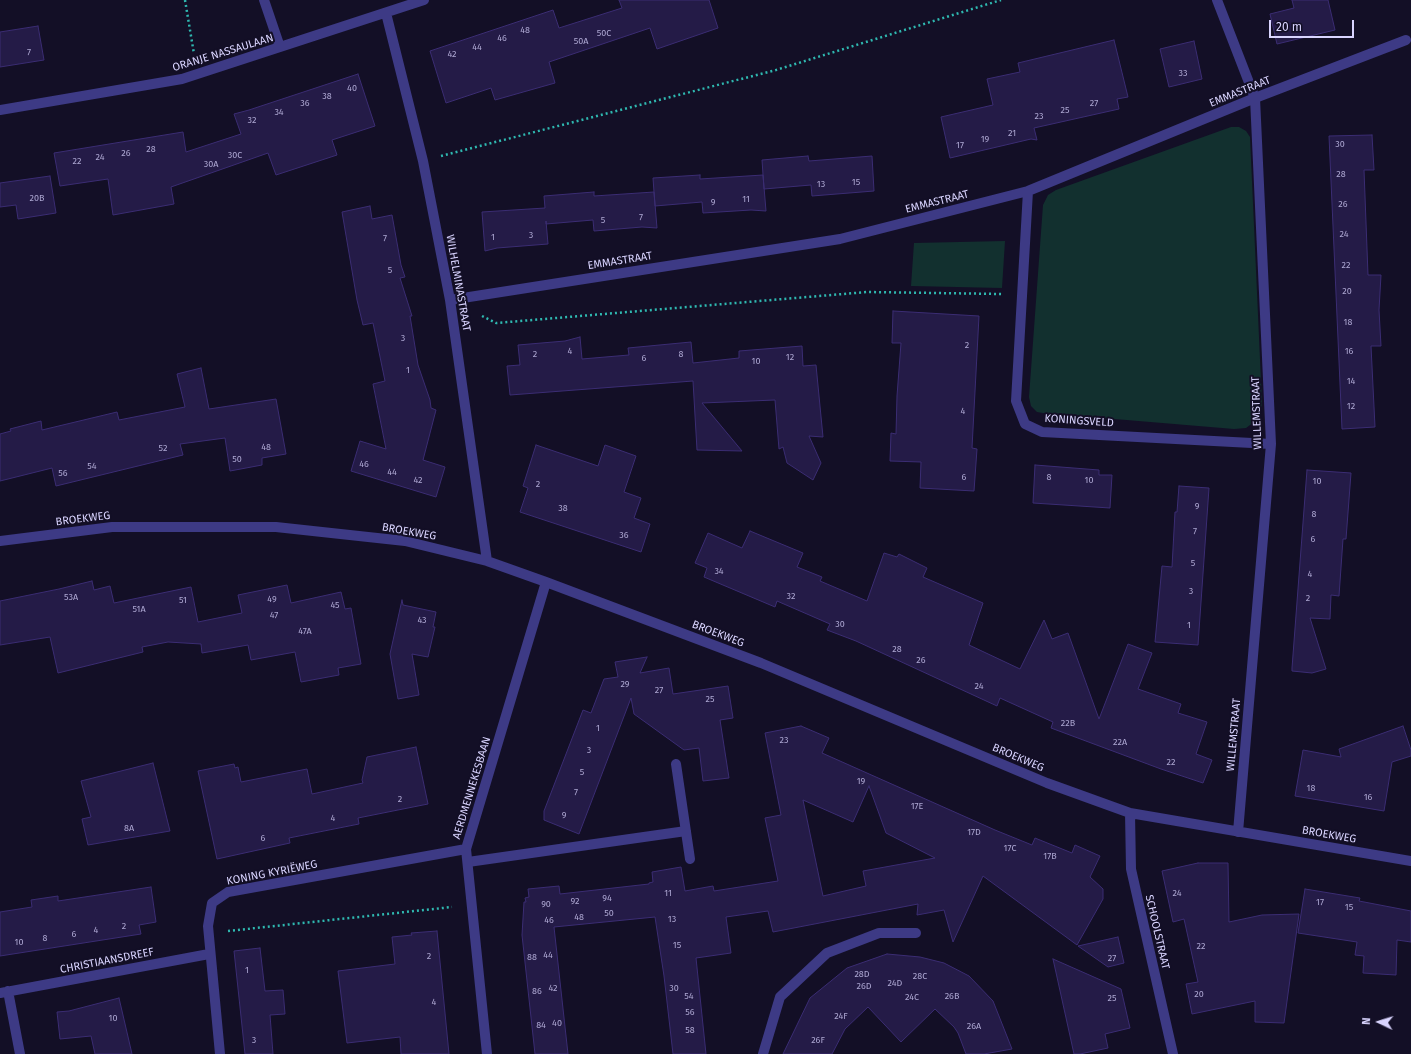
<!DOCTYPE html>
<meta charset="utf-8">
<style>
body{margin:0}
#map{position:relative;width:1411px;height:1054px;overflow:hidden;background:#130f26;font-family:"Fira Sans",sans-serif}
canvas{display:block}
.north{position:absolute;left:1359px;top:1002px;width:40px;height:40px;-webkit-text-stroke:3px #130f26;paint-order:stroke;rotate:274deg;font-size:11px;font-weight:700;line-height:16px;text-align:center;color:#d9d4ff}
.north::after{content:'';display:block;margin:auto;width:14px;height:18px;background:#d9d4ff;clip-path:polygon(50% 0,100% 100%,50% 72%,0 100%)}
.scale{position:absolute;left:1269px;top:20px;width:85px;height:18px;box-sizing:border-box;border:2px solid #d9d4ff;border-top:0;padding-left:5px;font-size:12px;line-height:14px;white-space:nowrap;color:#d9d4ff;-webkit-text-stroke:3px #130f26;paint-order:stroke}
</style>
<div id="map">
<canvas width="1411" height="1054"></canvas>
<div class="north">N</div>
<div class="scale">20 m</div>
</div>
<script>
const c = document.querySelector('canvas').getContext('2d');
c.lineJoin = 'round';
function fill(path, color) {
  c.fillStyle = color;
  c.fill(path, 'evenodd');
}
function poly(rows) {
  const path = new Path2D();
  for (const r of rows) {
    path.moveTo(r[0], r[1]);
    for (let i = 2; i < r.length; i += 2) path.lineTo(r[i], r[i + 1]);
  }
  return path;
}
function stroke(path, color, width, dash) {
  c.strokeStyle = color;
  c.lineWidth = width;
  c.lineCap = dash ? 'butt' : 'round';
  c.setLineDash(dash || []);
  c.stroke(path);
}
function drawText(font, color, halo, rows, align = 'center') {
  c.font = font + ' "Fira Sans",sans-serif';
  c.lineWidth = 4;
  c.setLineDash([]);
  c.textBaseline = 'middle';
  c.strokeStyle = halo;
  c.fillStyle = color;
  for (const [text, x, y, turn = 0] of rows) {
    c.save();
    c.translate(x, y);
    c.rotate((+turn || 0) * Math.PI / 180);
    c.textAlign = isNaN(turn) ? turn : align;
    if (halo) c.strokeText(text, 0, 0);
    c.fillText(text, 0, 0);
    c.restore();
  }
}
fill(poly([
 [1231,127,1239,127,1246,131,1250,137,1262,404,1259,415,1254,422,1246,428,1234,429,1043,413,1037,412,1031,406,1029,397,1043,205,1048,195,1056,190],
 [1005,241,1002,288,911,286,914,243]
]), '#12302f');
const building = poly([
 [619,0,709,0,718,28,657,49,650,28,549,62,555,83,495,100,491,88,446,103,430,51,553,10,559,28,622,8,619,0],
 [1292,0,1328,0,1335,30,1277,44,1270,14,1294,8,1292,0],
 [38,26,44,60,0,67,0,32,38,26],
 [1114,40,1128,97,1117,99,1119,109,1034,128,1037,140,1031,139,950,158,941,117,993,105,987,79,1020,72,1018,63,1114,40],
 [1194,41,1202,79,1169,87,1160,49,1194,41],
 [358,74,375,126,332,140,337,155,276,175,268,153,171,187,174,204,113,215,108,179,60,186,54,153,183,132,186,152,241,134,234,114,249,110,358,74],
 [1372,135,1374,170,1364,170,1368,275,1381,275,1379,310,1381,346,1371,346,1375,427,1342,429,1329,136,1372,135],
 [808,156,809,161,872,156,874,191,812,196,811,185,764,189,762,160,808,156],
 [700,175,700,179,763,175,766,211,751,210,703,213,702,202,655,206,653,178,700,175],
 [50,176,56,213,18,219,16,205,0,207,0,183,50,176],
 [594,192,594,196,654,192,657,228,642,227,594,231,593,220,546,224,546,221,548,244,497,248,485,251,482,212,545,208,544,196,594,192],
 [370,206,372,219,392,215,401,265,405,277,400,278,412,316,410,316,418,365,430,400,431,408,436,410,423,460,445,467,436,497,351,471,360,441,386,449,373,384,385,381,373,323,363,325,357,300,342,212,370,206],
 [893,311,979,316,972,448,977,449,974,491,920,488,921,462,890,461,891,433,896,434,897,396,901,343,892,343,893,311],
 [580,337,582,359,629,355,628,348,691,342,693,363,739,358,739,351,802,346,803,366,816,365,823,437,809,436,821,463,813,480,787,463,783,447,779,449,775,400,702,403,742,451,697,450,693,381,510,395,507,366,520,365,518,345,565,341,580,337],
 [201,368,209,409,276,399,286,454,262,458,262,465,230,471,225,438,180,444,183,455,56,486,52,468,0,481,0,434,11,431,10,429,41,421,42,430,117,412,119,420,185,407,177,374,201,368],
 [536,445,598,466,605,445,636,456,624,492,641,498,634,518,650,524,641,552,520,512,528,488,523,486,536,445],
 [1035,465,1099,470,1099,475,1112,475,1110,508,1033,503,1035,465],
 [1307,470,1351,473,1346,539,1343,539,1339,596,1331,595,1330,619,1310,618,1326,669,1312,673,1292,671,1292,668,1307,470],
 [1179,486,1209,488,1198,645,1155,642,1162,566,1172,567,1175,512,1177,512,1179,486],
 [750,531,803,553,797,567,822,577,820,581,867,601,884,553,897,557,899,554,927,568,923,577,983,603,969,645,1020,669,1044,620,1052,639,1068,633,1099,719,1128,644,1152,653,1138,689,1181,704,1178,713,1207,722,1196,754,1212,760,1203,783,1161,769,1051,728,1053,722,1000,698,997,706,856,641,827,630,830,624,777,601,775,607,704,577,707,568,695,563,708,533,742,548,750,531],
 [92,581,94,590,110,586,114,603,191,587,198,622,242,613,238,595,287,585,291,603,341,592,345,609,351,608,361,664,338,668,339,675,301,682,295,652,251,660,248,645,202,653,201,644,168,642,142,647,143,652,58,673,50,637,0,645,0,601,59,589,92,581],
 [402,600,403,605,436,612,433,627,435,627,428,657,412,654,419,695,398,699,390,654,402,600],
 [647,657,640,673,669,668,673,694,728,686,733,718,720,720,729,778,703,781,699,748,684,750,634,714,631,698,579,834,544,820,544,811,583,710,591,713,604,679,618,677,615,662,647,657],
 [801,726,829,738,822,753,995,830,1032,845,1035,838,1072,853,1075,845,1100,856,1090,877,1103,889,1103,899,1077,945,983,876,953,942,944,910,917,915,918,904,773,932,768,911,726,917,731,953,696,958,706,1054,673,1054,664,976,655,917,554,927,568,1054,535,1054,522,935,524,902,526,902,525,898,529,897,528,889,559,886,560,894,649,884,649,883,653,882,652,872,681,867,685,891,713,886,714,891,778,881,765,818,781,815,765,733,801,726],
 [869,786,886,833,935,858,863,871,866,886,823,896,803,800,853,822,869,786],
 [1403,726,1411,750,1411,756,1392,762,1384,811,1295,796,1303,750,1341,757,1339,749,1403,726],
 [416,747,428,804,358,818,359,824,289,838,290,843,217,859,198,771,234,764,235,768,238,767,241,782,307,769,312,794,363,783,362,780,367,757,416,747],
 [153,763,170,831,88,845,82,819,91,817,81,781,153,763],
 [1198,863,1228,863,1229,922,1262,915,1299,914,1284,1023,1255,1022,1255,1001,1192,1014,1186,984,1198,982,1184,919,1173,922,1162,871,1198,863],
 [151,887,156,922,139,925,141,934,0,956,0,912,32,907,31,900,58,896,58,901,151,887],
 [1305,889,1360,898,1359,901,1411,911,1411,942,1397,940,1396,975,1363,973,1364,956,1355,955,1357,942,1298,933,1305,889],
 [437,931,449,1054,401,1054,400,1037,347,1043,338,971,395,964,392,937,412,935,411,933,437,931],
 [1118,937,1124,963,1108,967,1078,946,1118,937],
 [260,948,265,991,283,990,285,1014,270,1015,273,1054,245,1054,234,951,260,948],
 [887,954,920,957,944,963,969,976,993,1001,1012,1049,984,1054,966,1054,958,1033,954,1027,935,1009,901,1042,868,1007,845,1029,832,1054,783,1054,810,998,847,968,887,954],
 [1053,959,1121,989,1130,1028,1105,1034,1108,1048,1080,1054,1074,1054,1053,959],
 [119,998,132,1054,95,1054,91,1036,60,1039,57,1012,69,1011,119,998]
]);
fill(building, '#241b47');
stroke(building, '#3b2d73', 1);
stroke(poly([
 [185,0,194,54],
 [441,156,776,70,1001,0],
 [482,316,496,323,867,292,1002,294],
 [228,931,452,907]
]), '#2fb8b0', 2.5, [2, 3]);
stroke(poly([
 [676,764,690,859],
 [468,862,686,831],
 [763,1054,780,997,827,953,879,933,916,933]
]), '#3d3a85', 10);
stroke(poly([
 [264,0,280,47],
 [1217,0,1255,98,1271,444,1238,832],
 [386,13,423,161,450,300,487,561],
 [0,110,182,79,424,0],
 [1028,191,1016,401,1025,424,1042,432,1271,444],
 [450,300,840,239,1028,191,1255,98,1406,40],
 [0,541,112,527,276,527,405,541,487,561,546,582,761,663,1047,783,1130,813,1411,861],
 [1130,813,1131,869,1173,1054],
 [8,991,20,1054],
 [0,993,209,954],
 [220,1054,208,926,212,903,228,892,466,849],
 [487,1054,466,849,546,582]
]), '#3d3a85', 10);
drawText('9px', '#aca6d1', null, [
 ["48",525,30],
 ["50C",604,33],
 ["46",502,38],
 ["50A",581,41],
 ["44",477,47],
 ["7",29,52],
 ["42",452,54],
 ["33",1183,73],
 ["40",352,88],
 ["38",327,96],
 ["36",305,103],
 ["27",1094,103],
 ["25",1065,110],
 ["34",279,112],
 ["23",1039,116],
 ["32",252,120],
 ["21",1012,133],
 ["19",985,139],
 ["30",1340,144],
 ["17",960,145],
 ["28",151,149],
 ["26",126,153],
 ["30C",235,155],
 ["24",100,157],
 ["22",77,161],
 ["30A",211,164],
 ["28",1341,174],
 ["15",856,182],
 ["13",821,184],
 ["20B",37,198],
 ["11",746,199],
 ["9",713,202],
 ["26",1343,204],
 ["7",641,217],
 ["5",603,220],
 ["24",1344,234],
 ["3",531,235],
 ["1",493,237],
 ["7",385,238],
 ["22",1346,265],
 ["5",390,270],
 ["20",1347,291],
 ["18",1348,322],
 ["3",403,338],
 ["2",967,345],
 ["4",570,351],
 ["16",1349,351],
 ["2",535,354],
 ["8",681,354],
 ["12",790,357],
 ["6",644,358],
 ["10",756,361],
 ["1",408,370],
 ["14",1351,381],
 ["12",1351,406],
 ["4",963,411],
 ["48",266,447],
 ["52",163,448],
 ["50",237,459],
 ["46",364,464],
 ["54",92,466],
 ["44",392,472],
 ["56",63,473],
 ["6",964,477],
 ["8",1049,477],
 ["42",418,480],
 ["10",1089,480],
 ["10",1317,481],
 ["2",538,484],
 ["9",1197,506],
 ["38",563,508],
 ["8",1314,514],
 ["7",1195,531],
 ["36",624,535],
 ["6",1313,539],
 ["5",1193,563],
 ["34",719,571],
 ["4",1310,574],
 ["3",1191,591],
 ["32",791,596],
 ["53A",71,597],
 ["2",1308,598],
 ["49",272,599],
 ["51",183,600],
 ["45",335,605],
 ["51A",139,609],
 ["47",274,615],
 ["43",422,620],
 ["30",840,624],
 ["1",1189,625],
 ["47A",305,631],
 ["28",897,649],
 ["26",921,660],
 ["29",625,684],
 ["24",979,686],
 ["27",659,690],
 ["25",710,699],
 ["22B",1068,723],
 ["1",598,728],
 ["23",784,740],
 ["22A",1120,742],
 ["3",589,750],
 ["22",1171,762],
 ["5",582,772],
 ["19",861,781],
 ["18",1311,788],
 ["7",576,792],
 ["16",1368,797],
 ["2",400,799],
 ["17E",917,806],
 ["9",564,815],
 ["4",333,818],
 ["8A",129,828],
 ["17D",974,832],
 ["6",263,838],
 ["17C",1010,848],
 ["17B",1050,856],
 ["11",668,893],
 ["24",1177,893],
 ["94",607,898],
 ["92",575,901],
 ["17",1320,902],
 ["90",546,904],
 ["15",1349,907],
 ["50",609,913],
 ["48",579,917],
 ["13",672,919],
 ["46",549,920],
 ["2",124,926],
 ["4",96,930],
 ["6",74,934],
 ["8",45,938],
 ["10",19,942],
 ["15",677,945],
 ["22",1201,946],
 ["44",548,955],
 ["2",429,956],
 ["88",532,957],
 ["27",1112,958],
 ["1",247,970],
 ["28D",862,974],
 ["28C",920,976],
 ["24D",895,983],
 ["26D",864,986],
 ["42",553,988],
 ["30",674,988],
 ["86",537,991],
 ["20",1199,994],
 ["54",689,996],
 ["26B",952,996],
 ["24C",912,997],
 ["25",1112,998],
 ["4",434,1002],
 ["56",690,1012],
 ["24F",841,1016],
 ["10",113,1018],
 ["40",557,1023],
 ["84",541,1025],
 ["26A",974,1026],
 ["58",690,1030],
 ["3",254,1040],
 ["26F",818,1040]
]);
drawText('11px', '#d9d4ff', '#130f26', [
 ["ORANJE NASSAULAAN",223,53,-17],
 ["EMMASTRAAT",1240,92,-22],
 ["EMMASTRAAT",937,202,-14],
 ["EMMASTRAAT",620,261,-9],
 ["WILHELMINASTRAAT",458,283,80],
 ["WILLEMSTRAAT",1257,413,-92],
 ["KONINGSVELD",1079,421,4],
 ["BROEKWEG",83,519,-7],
 ["BROEKWEG",409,532,10],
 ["BROEKWEG",718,634,21],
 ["WILLEMSTRAAT",1234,735,-85],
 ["BROEKWEG",1018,758,23],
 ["AERDMENNEKESBAAN",472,788,-73],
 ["BROEKWEG",1329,835,10],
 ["KONING KYRIËWEG",272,873,-11],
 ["SCHOOLSTRAAT",1157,932,77],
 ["CHRISTIAANSDREEF",107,961,-11]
]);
</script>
